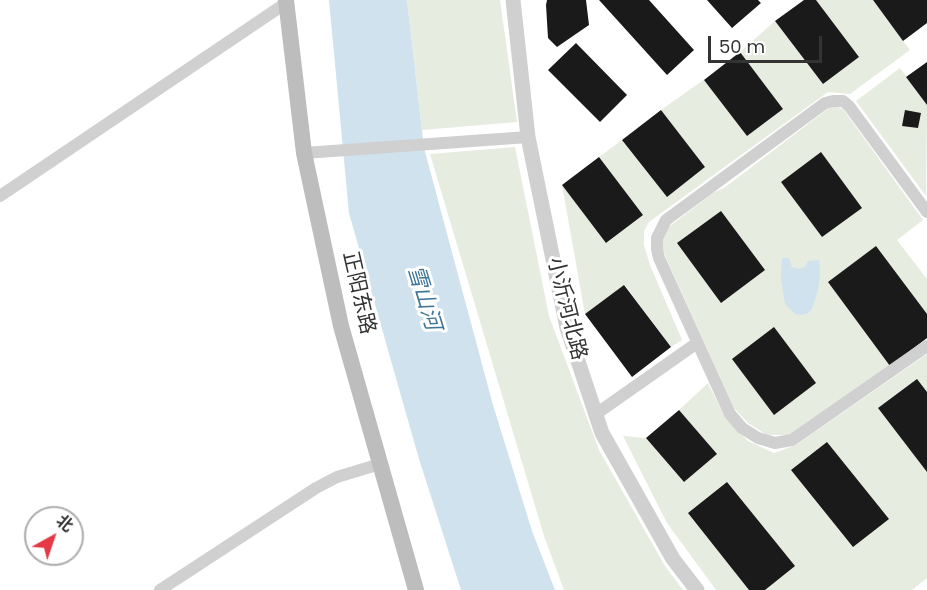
<!DOCTYPE html>
<meta charset="utf-8">
<style>
body{margin:0}
#map{position:relative;width:927px;height:590px;overflow:hidden;background:#fff;font-family:Poppins,"Noto Sans SC",sans-serif}
canvas{display:block}
.north{position:absolute;left:24px;top:506px;width:60px;height:60px;box-sizing:border-box;background:#fff;border:2px solid #adadad;border-radius:50%;rotate:40deg;font-size:16px;font-weight:700;line-height:24px;text-align:center;color:#333}
.north::after{content:'';display:block;margin:auto;width:21px;height:27px;background:#e63946;clip-path:polygon(50% 0,100% 100%,50% 72%,0 100%)}
.scale{position:absolute;left:708px;top:36px;width:114px;height:27px;box-sizing:border-box;border:3px solid #333;border-top:0;padding-left:8px;font-size:18px;line-height:21px;white-space:nowrap;color:#333;-webkit-text-stroke:4px #fff;paint-order:stroke}
</style>
<div id="map">
<canvas width="927" height="590"></canvas>
<div class="north">北</div>
<div class="scale">50 m</div>
</div>
<script>
const c = document.querySelector('canvas').getContext('2d');
c.lineJoin = 'round';
function fill(path, color) {
  c.fillStyle = color;
  c.fill(path, 'evenodd');
}
function poly(rows) {
  const path = new Path2D();
  for (const r of rows) {
    path.moveTo(r[0], r[1]);
    for (let i = 2; i < r.length; i += 2) path.lineTo(r[i], r[i + 1]);
  }
  return path;
}
function stroke(path, color, width, dash) {
  c.strokeStyle = color;
  c.lineWidth = width;
  c.lineCap = dash ? 'butt' : 'round';
  c.setLineDash(dash || []);
  c.stroke(path);
}
function drawText(font, color, halo, rows, align = 'center') {
  c.font = font + ' Poppins,"Noto Sans SC",sans-serif';
  c.lineWidth = 6;
  c.setLineDash([]);
  c.textBaseline = 'middle';
  c.strokeStyle = halo;
  c.fillStyle = color;
  for (const [text, x, y, turn = 0] of rows) {
    c.save();
    c.translate(x, y);
    c.rotate((+turn || 0) * Math.PI / 180);
    c.textAlign = isNaN(turn) ? turn : align;
    if (halo) c.strokeText(text, 0, 0);
    c.fillText(text, 0, 0);
    c.restore();
  }
}
fill(poly([
 [407,0,500,0,517,122,422,130],
 [816,0,873,0,910,50,850,94,828,92,649,222,644,231,644,245,650,265,682,340,671,347,625,285,585,314,562,185,607,243,642,215,599,157,622,140,667,197,705,167,661,110,705,79,747,136,783,109,740,52,775,21,823,84,859,57],
 [900,68,927,105,926,196,856,101],
 [835,106,843,109,923,220,897,240,927,279,927,338,793,435,767,435,748,423,734,408,667,260,662,246,664,234,670,226,714,192,724,188,829,108],
 [515,147,549,316,599,450,665,566,683,590,564,590,544,536,430,154],
 [927,354,927,578,912,590,716,590,667,523,623,436,646,438,684,482,716,454,679,410,708,383,726,419,748,441,774,453,796,445]
]), '#e6ecdf');
fill(poly([
 [329,0,407,0,424,148,493,405,532,531,555,590,461,590,419,459,349,213],
 [782,258,789,258,792,267,799,269,806,266,808,261,819,260,820,275,818,290,812,309,808,313,802,315,795,314,785,304,781,279]
]), '#cfe2ee');
fill(poly([
 [547,0,586,0,589,25,557,47,548,38,546,5],
 [599,0,649,0,694,50,667,75],
 [707,0,758,0,761,3,732,28],
 [804,0,816,0,859,57,823,84,775,21],
 [873,0,927,0,927,23,903,41],
 [576,43,627,95,600,122,548,70],
 [740,52,783,109,747,136,704,80],
 [927,62,927,105,906,77],
 [661,110,705,167,667,197,622,140],
 [905,110,921,113,918,128,902,126],
 [821,152,862,208,822,237,781,182],
 [599,157,643,215,606,243,562,185],
 [721,211,765,270,721,303,677,243],
 [876,246,927,314,927,338,890,366,828,282],
 [624,285,671,347,632,377,585,314],
 [774,327,816,383,774,415,732,359],
 [917,379,927,392,927,472,878,408],
 [679,410,717,454,684,482,646,438],
 [827,442,889,519,853,547,791,470],
 [727,482,795,566,765,590,749,590,688,513]
]), '#1a1a1a');
stroke(poly([
 [304,153,528,137],
 [0,196,286,3],
 [927,212,849,106,843,101,833,101,825,103,666,220,657,238,657,249,659,258,730,414,742,428,758,438,775,443,792,440,927,346],
 [596,414,697,343],
 [160,590,316,488,337,477,380,464]
]), '#d0d0d0', 12);
stroke(poly([
 [513,0,528,137,567,328,602,433,673,559,697,590]
]), '#d0d0d0', 15);
stroke(poly([
 [286,0,304,153,341,326,416,590]
]), '#bdbdbd', 16);
drawText('21px', '#333', '#fff', [
 ["正阳东路",358,293,77],
 ["小沂河北路",566,309,76]
]);
drawText('italic 22px', '#3f7597', '#fff', [
 ["雪山河",423,298,73]
]);
</script>
